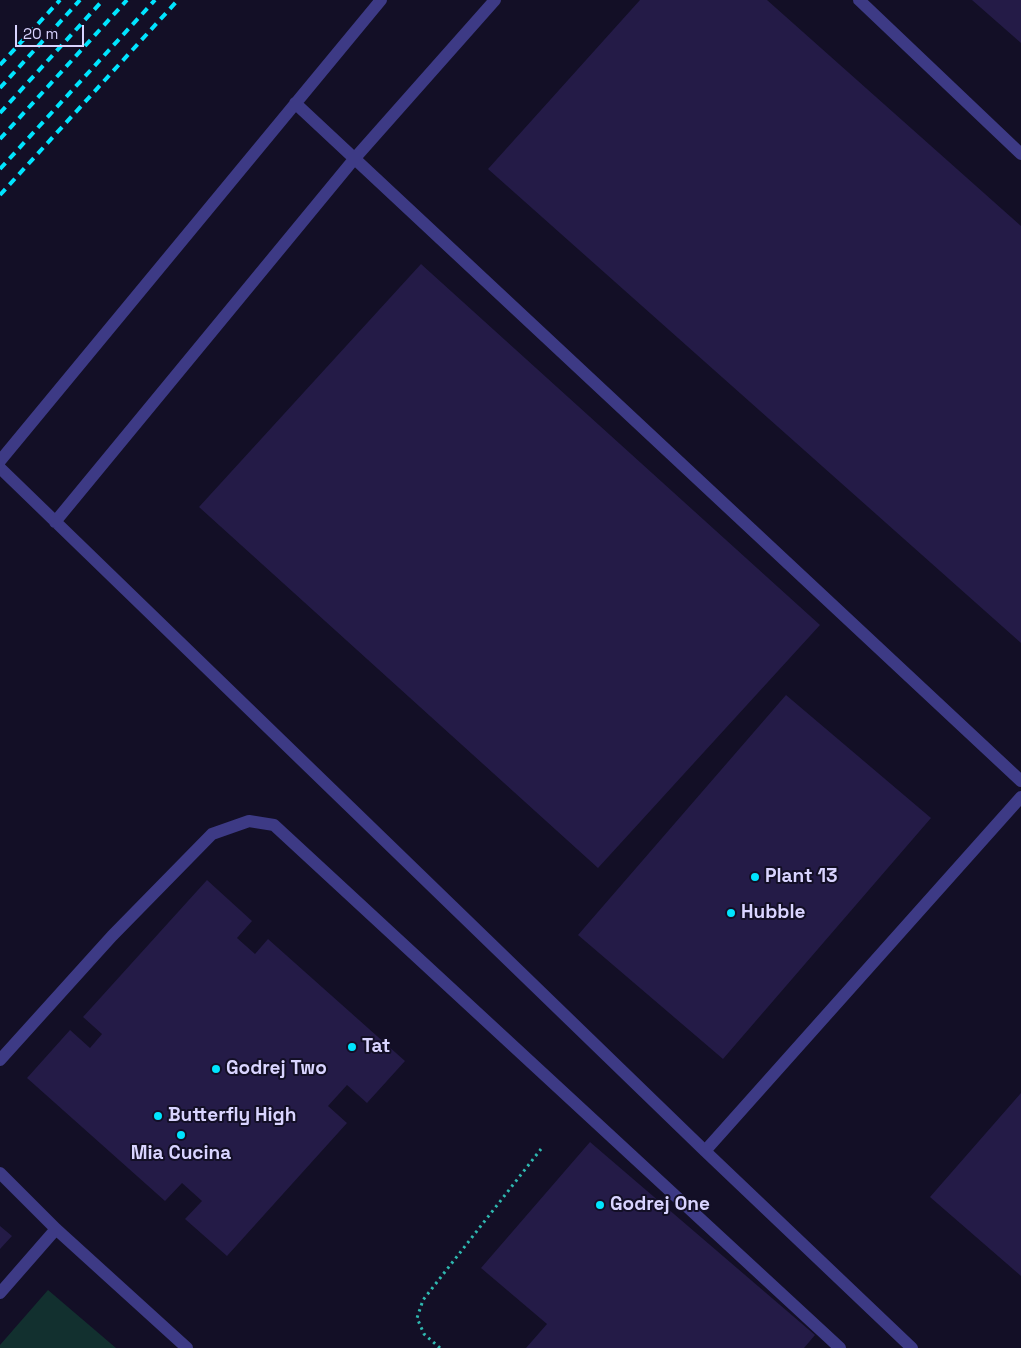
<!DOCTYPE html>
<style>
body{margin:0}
#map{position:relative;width:1021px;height:1348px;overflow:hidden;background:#130f26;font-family:"Space Grotesk",sans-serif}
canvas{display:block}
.scale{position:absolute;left:15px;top:25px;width:69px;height:22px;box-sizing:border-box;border:2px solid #d9d4ff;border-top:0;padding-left:6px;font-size:15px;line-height:18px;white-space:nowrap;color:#d9d4ff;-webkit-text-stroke:4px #130f26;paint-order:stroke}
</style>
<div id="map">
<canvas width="1021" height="1348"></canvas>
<div class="scale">20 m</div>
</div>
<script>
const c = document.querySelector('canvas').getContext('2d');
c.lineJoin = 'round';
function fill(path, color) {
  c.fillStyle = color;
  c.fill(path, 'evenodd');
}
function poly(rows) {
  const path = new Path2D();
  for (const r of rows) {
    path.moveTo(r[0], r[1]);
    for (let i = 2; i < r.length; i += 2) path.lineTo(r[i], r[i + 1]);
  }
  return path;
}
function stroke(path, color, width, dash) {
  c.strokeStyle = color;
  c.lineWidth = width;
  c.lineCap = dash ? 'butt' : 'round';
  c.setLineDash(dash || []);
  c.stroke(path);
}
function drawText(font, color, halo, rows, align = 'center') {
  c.font = font + ' "Space Grotesk",sans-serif';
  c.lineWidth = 4;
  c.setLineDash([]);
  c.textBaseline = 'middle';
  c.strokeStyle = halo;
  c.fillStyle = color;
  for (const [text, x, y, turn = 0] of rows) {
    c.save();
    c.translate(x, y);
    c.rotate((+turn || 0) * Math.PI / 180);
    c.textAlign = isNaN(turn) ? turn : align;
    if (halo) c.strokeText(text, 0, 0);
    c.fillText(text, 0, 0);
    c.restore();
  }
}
fill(poly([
 [48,1290,116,1348,0,1348,0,1345]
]), '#12302f');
fill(poly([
 [640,0,767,0,1021,226,1021,643,488,169],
 [972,0,1021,0,1021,43],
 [421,264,820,625,598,868,199,507],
 [786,695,931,818,723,1059,578,935],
 [207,880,252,921,237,938,255,954,268,939,405,1061,367,1103,347,1085,328,1106,347,1123,227,1256,185,1219,202,1201,182,1183,165,1201,27,1078,70,1030,90,1048,102,1034,83,1017],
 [1021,1093,1021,1276,930,1197],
 [590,1142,815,1335,804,1348,526,1348,547,1324,481,1268],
 [0,1226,12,1236,0,1249]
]), '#241b47');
stroke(poly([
 [440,1348,424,1334,417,1318,423,1300,541,1149]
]), '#2fb8b0', 3, [2.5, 4]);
stroke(poly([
 [859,0,1021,154],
 [295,103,1021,781],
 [0,461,381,0],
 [0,468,705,1151,912,1348],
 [55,522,355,158,495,0],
 [0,1060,112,936,212,834,249,821,274,825,840,1348],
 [705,1151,1021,797],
 [0,1173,56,1229,187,1348],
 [0,1293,56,1229]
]), '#3d3a85', 12);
stroke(poly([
 [0,65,60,0],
 [0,88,80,0],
 [0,113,103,0],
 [0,139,127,0],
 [0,169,155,0],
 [0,195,178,0]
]), '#00e5ff', 4, [8, 6]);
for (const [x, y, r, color] of [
 [755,877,5,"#00e5ff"],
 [731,913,5,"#00e5ff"],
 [352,1047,5,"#00e5ff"],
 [216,1069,5,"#00e5ff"],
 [158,1116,5,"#00e5ff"],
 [181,1135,5,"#00e5ff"],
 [600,1205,5,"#00e5ff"]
]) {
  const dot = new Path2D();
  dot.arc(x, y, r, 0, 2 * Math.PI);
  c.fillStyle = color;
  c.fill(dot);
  stroke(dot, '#130f26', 2);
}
drawText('bold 19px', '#d9d4ff', '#130f26', [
 ["Plant 13",765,877],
 ["Hubble",741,913],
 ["Tat",362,1047],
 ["Godrej Two",226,1069],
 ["Butterfly High",168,1116],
 ["Mia Cucina",181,1154,"center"],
 ["Godrej One",610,1205]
], 'left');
</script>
